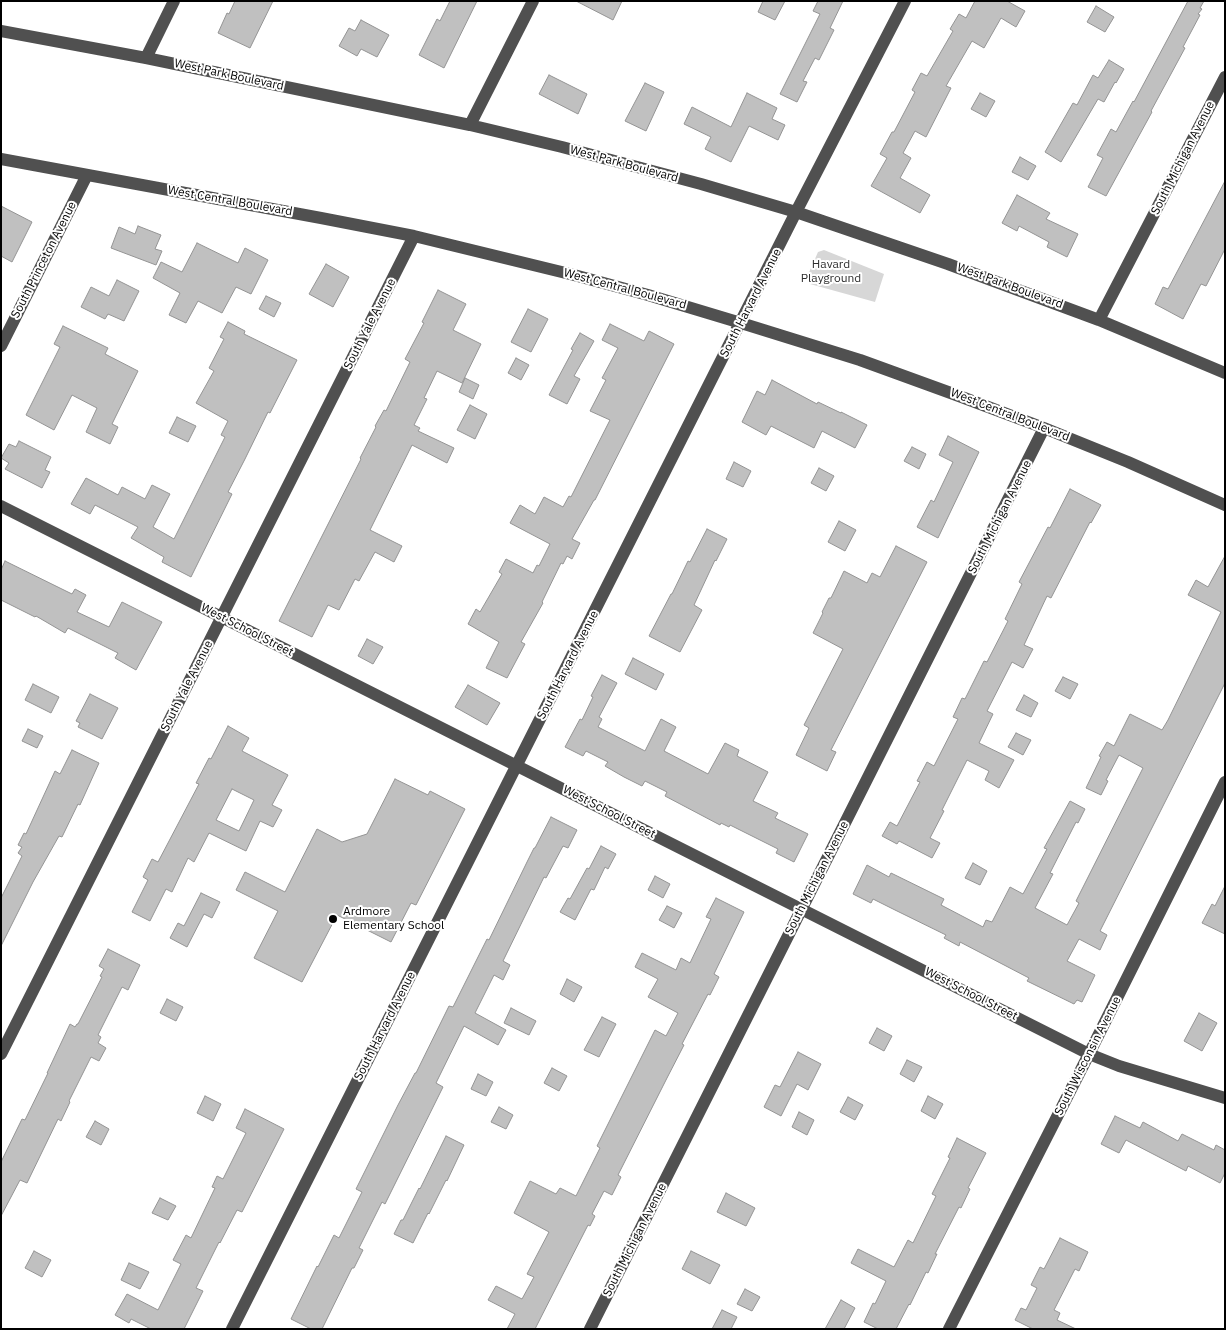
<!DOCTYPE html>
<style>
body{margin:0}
#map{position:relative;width:1226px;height:1330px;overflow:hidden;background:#fff;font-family:"IBM Plex Sans",sans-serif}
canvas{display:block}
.frame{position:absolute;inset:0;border:2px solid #000;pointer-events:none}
</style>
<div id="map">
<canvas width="1226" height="1330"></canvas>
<div class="frame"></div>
</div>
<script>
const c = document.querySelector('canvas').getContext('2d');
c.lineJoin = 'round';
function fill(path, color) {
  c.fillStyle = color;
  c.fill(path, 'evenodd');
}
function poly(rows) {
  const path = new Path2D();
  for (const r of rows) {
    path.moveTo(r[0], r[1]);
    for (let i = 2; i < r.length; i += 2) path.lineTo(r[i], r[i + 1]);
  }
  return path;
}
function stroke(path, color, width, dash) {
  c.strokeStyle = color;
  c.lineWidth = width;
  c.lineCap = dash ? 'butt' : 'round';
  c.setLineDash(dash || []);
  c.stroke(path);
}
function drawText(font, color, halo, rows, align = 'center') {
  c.font = font + ' "IBM Plex Sans",sans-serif';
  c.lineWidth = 4;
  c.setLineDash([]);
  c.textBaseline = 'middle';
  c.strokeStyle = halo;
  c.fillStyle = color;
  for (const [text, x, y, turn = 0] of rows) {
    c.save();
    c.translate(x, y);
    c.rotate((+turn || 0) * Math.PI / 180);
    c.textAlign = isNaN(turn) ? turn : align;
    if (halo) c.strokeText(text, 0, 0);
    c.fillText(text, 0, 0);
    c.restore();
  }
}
fill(poly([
 [824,250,884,274,875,302,810,284,807,277,818,252]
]), '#d7d7d7');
const building = poly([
 [235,1,273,1,250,48,218,33,227,13,229,14,235,1],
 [450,1,477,1,444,68,419,55,437,19,440,21,450,1],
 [576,1,622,1,613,20,576,1],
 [763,1,785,1,775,20,758,12,763,1],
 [818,1,843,1,830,28,834,30,819,60,815,58,803,81,807,82,797,102,780,94,820,14,813,11,818,1],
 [975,1,1007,1,1025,11,1016,27,1001,18,984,48,972,41,946,86,951,88,926,137,915,131,903,153,911,158,900,178,930,195,920,213,871,186,887,158,880,154,892,132,894,132,915,92,912,90,921,73,927,76,953,31,950,29,959,14,966,18,975,1],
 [1188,1,1204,1,1200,8,1202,9,1198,14,1200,15,1183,47,1185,48,1151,111,1152,112,1106,196,1088,187,1103,158,1097,155,1111,129,1116,132,1133,101,1134,102,1188,1],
 [1096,6,1114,17,1105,32,1087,22,1096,6],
 [361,20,389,35,377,57,361,49,357,56,339,46,349,28,355,31,361,20],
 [1109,60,1124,69,1116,83,1115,82,1104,102,1098,99,1061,162,1045,152,1073,103,1077,105,1093,75,1098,78,1109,60],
 [549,75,587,94,578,114,539,94,549,75],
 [645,83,664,92,646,131,625,121,645,83],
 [747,93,777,108,772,119,785,125,778,140,749,126,731,162,705,149,711,137,684,124,692,107,731,127,747,93],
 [980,93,995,101,986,117,971,109,980,93],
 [1020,157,1036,166,1028,180,1012,172,1020,157],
 [1225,181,1225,249,1206,286,1201,284,1183,319,1155,304,1163,287,1168,289,1225,181],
 [1017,195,1050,213,1046,219,1078,234,1067,257,1047,247,1049,242,1019,226,1017,231,1002,223,1017,195],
 [1,206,32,222,12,262,1,256,1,206],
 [138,226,161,235,155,249,162,251,156,265,111,248,119,227,135,234,138,226],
 [197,243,238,263,245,248,268,260,251,294,236,287,222,313,198,301,186,323,169,315,180,293,153,278,161,262,182,272,197,243],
 [326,264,349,277,333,307,309,294,326,264],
 [117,280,139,291,124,321,108,314,105,319,81,307,91,287,109,296,117,280],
 [438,290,466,304,453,330,481,344,462,383,437,371,424,398,427,399,414,425,420,428,418,431,454,448,447,463,412,445,370,530,402,546,394,562,375,552,359,581,355,579,339,610,328,605,312,637,279,621,361,459,360,458,376,427,375,426,384,410,386,411,410,362,405,359,424,323,422,322,438,290],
 [266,296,281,303,274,317,259,309,266,296],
 [528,309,548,319,531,352,511,342,528,309],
 [228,322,245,331,244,334,297,360,270,413,268,412,245,459,228,492,232,494,191,577,162,562,164,557,131,538,138,527,95,505,90,514,71,504,86,478,118,495,122,487,145,499,152,485,170,494,153,527,174,539,225,437,221,435,228,421,196,403,214,371,209,368,224,339,220,337,228,322],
 [610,324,644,341,649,331,674,344,595,500,594,500,572,539,580,543,572,559,567,556,563,564,561,563,542,602,543,603,521,642,525,644,507,678,486,668,499,642,468,624,476,609,480,612,502,574,499,572,506,559,533,573,537,565,539,566,550,544,510,523,520,505,535,514,544,497,563,507,569,496,571,497,610,420,590,411,606,380,602,378,618,348,602,340,610,324],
 [63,326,108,348,105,354,138,371,112,424,118,427,110,444,86,432,97,408,72,395,54,430,26,415,60,347,54,344,63,326],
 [580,333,594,341,574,376,580,379,567,404,549,395,573,350,571,349,580,333],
 [516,358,529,365,521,380,508,373,516,358],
 [465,378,479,385,473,399,459,392,465,378],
 [772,380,817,404,818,402,841,413,841,412,867,425,855,448,822,431,814,448,771,426,766,435,742,422,757,391,765,395,772,380],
 [470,405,487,414,475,439,457,430,470,405],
 [177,417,196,426,188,442,169,433,177,417],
 [948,436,979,452,938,538,917,527,931,500,934,502,953,462,939,455,948,436],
 [19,441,51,457,45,470,50,472,42,488,5,469,9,463,1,458,9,444,16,447,19,441],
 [912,447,926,454,919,469,904,461,912,447],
 [734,462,751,471,743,487,726,479,734,462],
 [819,468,834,476,826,491,811,483,819,468],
 [1070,489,1101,505,1091,523,1090,522,1051,598,1047,596,1024,645,1033,649,1023,668,1012,662,987,711,993,714,979,743,1014,760,999,788,985,780,989,771,967,760,942,810,944,811,930,838,940,843,932,858,899,841,897,844,882,836,890,822,897,826,920,782,917,781,927,762,934,766,958,719,953,717,962,698,965,699,984,661,987,662,1008,621,1005,619,1022,584,1019,582,1048,527,1050,528,1070,489],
 [839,521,856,530,845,551,828,542,839,521],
 [707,529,727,539,716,561,715,560,694,605,702,610,680,652,649,636,671,594,672,594,688,561,690,562,707,529],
 [896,546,927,562,831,750,836,752,827,771,796,755,809,728,804,725,843,649,813,633,823,613,822,612,829,598,831,598,844,571,867,583,872,573,880,577,896,546],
 [1225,556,1225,683,1100,931,1107,935,1100,950,1079,939,1067,961,1095,975,1082,1002,1077,1000,1074,1004,1027,981,1029,978,960,942,959,946,944,938,946,935,895,910,873,899,871,903,853,894,867,865,889,877,891,873,944,899,941,905,983,927,986,920,992,922,1010,887,1023,894,1047,849,1044,848,1070,801,1085,809,1078,823,1076,822,1050,873,1053,874,1035,908,1067,925,1079,903,1076,901,1143,768,1119,755,1106,780,1108,781,1101,795,1086,788,1101,757,1099,756,1107,742,1114,746,1130,714,1162,730,1168,720,1221,612,1188,595,1196,580,1208,587,1225,556],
 [5,561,72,594,75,589,86,595,77,612,109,627,122,602,162,622,136,670,115,658,118,653,68,628,65,633,36,616,35,617,1,600,1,570,5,561],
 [367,639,383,647,373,664,358,656,367,639],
 [633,658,664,674,656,690,625,674,633,658],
 [602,675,617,683,599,717,602,719,598,727,645,751,661,719,676,727,664,751,708,774,725,743,739,750,737,756,768,772,753,801,778,813,775,818,808,834,794,862,776,853,778,849,730,825,729,827,721,823,720,825,665,796,667,792,645,781,642,786,624,777,605,766,608,762,586,751,583,756,565,747,580,719,582,720,593,697,591,696,602,675],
 [1063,677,1078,684,1070,699,1055,691,1063,677],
 [33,684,59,697,51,713,25,700,33,684],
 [468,685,500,703,487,725,455,707,468,685],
 [90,694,118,708,102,739,78,727,80,723,76,721,90,694],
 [1024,695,1038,703,1031,717,1016,710,1024,695],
 [228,726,249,738,242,751,288,775,272,805,282,810,273,827,260,821,246,851,209,833,194,862,188,858,172,892,166,889,150,921,132,912,148,880,143,877,152,859,158,862,199,784,196,783,209,758,211,759,228,726],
 [232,789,254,800,239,831,216,820,232,789],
 [28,729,43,736,37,748,22,741,28,729],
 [1016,733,1031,740,1023,755,1008,747,1016,733],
 [72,750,99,763,80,805,78,804,62,837,59,836,33,882,1,946,1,898,22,856,18,853,22,847,18,845,24,833,26,834,55,771,60,774,72,750],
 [395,779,428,795,430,791,465,809,416,905,411,903,391,942,337,915,302,982,254,958,278,911,236,890,245,872,285,892,317,829,342,842,367,834,395,779],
 [551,817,577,830,568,848,563,846,546,878,544,877,523,920,503,961,510,965,503,980,494,975,475,1013,506,1030,498,1045,464,1026,436,1083,443,1087,385,1204,382,1202,359,1248,363,1250,354,1268,352,1268,322,1329,311,1329,291,1319,317,1266,318,1267,334,1235,339,1238,362,1192,356,1189,398,1105,415,1073,416,1073,449,1006,453,1007,487,939,489,940,527,862,534,848,535,848,551,817],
 [601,846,616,854,608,869,605,867,594,890,591,889,575,920,560,912,568,898,570,899,587,868,589,869,601,846],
 [973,863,987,871,980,885,965,878,973,863],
 [655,876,670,884,663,898,648,890,655,876],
 [1225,886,1225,934,1202,923,1212,904,1215,906,1225,886],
 [201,893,220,902,212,918,204,914,187,947,170,938,178,923,184,926,201,893],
 [716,898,744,912,714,974,719,977,710,995,708,994,682,1044,684,1045,667,1078,618,1175,621,1177,612,1195,604,1191,592,1214,595,1216,590,1226,588,1225,535,1329,507,1329,515,1314,488,1300,496,1286,522,1299,534,1277,527,1274,549,1232,514,1213,530,1181,556,1194,560,1188,576,1196,600,1148,597,1146,655,1030,666,1036,678,1013,648,997,658,979,635,967,642,953,676,970,681,958,690,963,711,919,706,917,716,898],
 [667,906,682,913,674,928,659,920,667,906],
 [108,949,140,965,128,990,122,987,98,1035,101,1037,98,1043,106,1048,99,1061,91,1057,69,1101,70,1102,61,1121,58,1119,27,1183,20,1180,1,1216,1,1162,22,1119,25,1120,48,1073,47,1073,70,1024,75,1027,77,1024,78,1024,102,977,100,976,104,969,99,966,108,949],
 [567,979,582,987,574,1002,560,994,567,979],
 [167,999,183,1007,176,1021,160,1013,167,999],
 [511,1008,536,1021,529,1035,504,1023,511,1008],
 [1199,1013,1217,1023,1202,1051,1184,1041,1199,1013],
 [602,1017,616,1024,599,1057,584,1050,602,1017],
 [877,1028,892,1036,884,1051,869,1043,877,1028],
 [798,1052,821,1064,808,1090,797,1084,781,1116,764,1107,775,1085,780,1087,798,1052],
 [907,1060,922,1067,914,1082,900,1074,907,1060],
 [552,1068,567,1076,559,1091,544,1083,552,1068],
 [478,1074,493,1082,486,1096,471,1089,478,1074],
 [205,1096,221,1104,213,1121,197,1113,205,1096],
 [928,1096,943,1104,935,1119,921,1111,928,1096],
 [848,1097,863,1105,855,1120,840,1112,848,1097],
 [499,1107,513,1115,506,1129,491,1122,499,1107],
 [245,1109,284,1129,242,1212,237,1210,220,1243,219,1242,196,1288,203,1291,184,1329,151,1329,131,1319,129,1323,115,1315,127,1294,158,1310,181,1264,173,1260,186,1235,191,1238,215,1188,212,1187,217,1176,223,1179,246,1133,236,1128,245,1109],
 [799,1112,814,1120,807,1135,792,1127,799,1112],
 [1115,1116,1140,1128,1143,1122,1178,1141,1182,1134,1214,1150,1216,1145,1225,1150,1225,1173,1220,1183,1188,1166,1186,1171,1126,1140,1119,1153,1101,1144,1115,1116],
 [95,1121,109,1129,101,1145,86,1137,95,1121],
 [446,1136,464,1145,447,1181,446,1180,429,1214,428,1213,413,1243,394,1234,401,1220,403,1220,419,1188,420,1189,446,1136],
 [957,1138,986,1153,968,1188,970,1189,961,1208,959,1207,935,1254,937,1254,928,1273,926,1272,910,1305,909,1304,896,1329,878,1329,864,1322,873,1303,875,1304,886,1281,851,1263,858,1249,894,1267,908,1240,913,1243,936,1196,932,1194,950,1158,948,1157,957,1138],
 [726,1193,755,1208,746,1226,717,1212,726,1193],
 [160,1198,176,1206,168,1220,152,1213,160,1198],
 [1060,1238,1088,1252,1079,1271,1075,1269,1054,1310,1060,1313,1057,1320,1076,1329,1033,1329,1015,1320,1021,1308,1026,1310,1037,1288,1031,1285,1040,1267,1044,1269,1060,1238],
 [34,1251,51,1260,42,1277,25,1268,34,1251],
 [691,1251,720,1265,710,1284,682,1269,691,1251],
 [129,1263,149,1272,140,1289,121,1280,129,1263],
 [745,1289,760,1297,752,1311,737,1304,745,1289],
 [841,1300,855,1308,844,1329,825,1329,841,1300],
 [722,1310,737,1317,731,1329,712,1329,722,1310]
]);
fill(building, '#c0c0c0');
stroke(building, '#949494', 1);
stroke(poly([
 [1,31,146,58,470,125,562,147,701,184,796,212,948,264,1099,320,1225,373],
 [146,58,174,1],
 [470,125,533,1],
 [1,159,321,218,414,236,574,275,648,295,741,323,860,360,959,396,1044,428,1128,462,1225,505],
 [1099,320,1225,77],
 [1,346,87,175],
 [1,506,1089,1054,1119,1066,1225,1098],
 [1,1054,414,236],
 [232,1329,796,212,905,1],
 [590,1329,1044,428],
 [949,1329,1089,1054,1225,782]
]), '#505050', 12);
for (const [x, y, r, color] of [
 [333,919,5,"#000"]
]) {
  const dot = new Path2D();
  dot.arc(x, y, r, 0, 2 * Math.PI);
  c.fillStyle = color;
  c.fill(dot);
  stroke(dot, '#fff', 2);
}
drawText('12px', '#000', '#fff', [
 ["West Park Boulevard",229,75,12],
 ["South Michigan Avenue",1183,158,-63],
 ["West Park Boulevard",624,164,15],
 ["West Central Boulevard",230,201,10],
 ["South Princeton Avenue",44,260,-63],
 ["West Park Boulevard",1010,286,20],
 ["West Central Boulevard",625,289,15],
 ["South Harvard Avenue",751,303,-63],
 ["South Yale Avenue",370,324,-63],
 ["West Central Boulevard",1010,415,21],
 ["South Michigan Avenue",1000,517,-63],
 ["West School Street",247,630,27],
 ["South Harvard Avenue",568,665,-63],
 ["South Yale Avenue",187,686,-63],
 ["West School Street",609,812,27],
 ["South Michigan Avenue",817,878,-63],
 ["West School Street",971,994,27],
 ["South Harvard Avenue",385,1026,-63],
 ["South Wisconsin Avenue",1088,1056,-63],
 ["South Michigan Avenue",635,1240,-63]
]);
drawText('12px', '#2e2e2e', '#fff', [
 ["Havard",831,265],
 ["Playground",831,279]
]);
drawText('12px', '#000', '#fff', [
 ["Ardmore",343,912],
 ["Elementary School",343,926]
], 'left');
</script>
